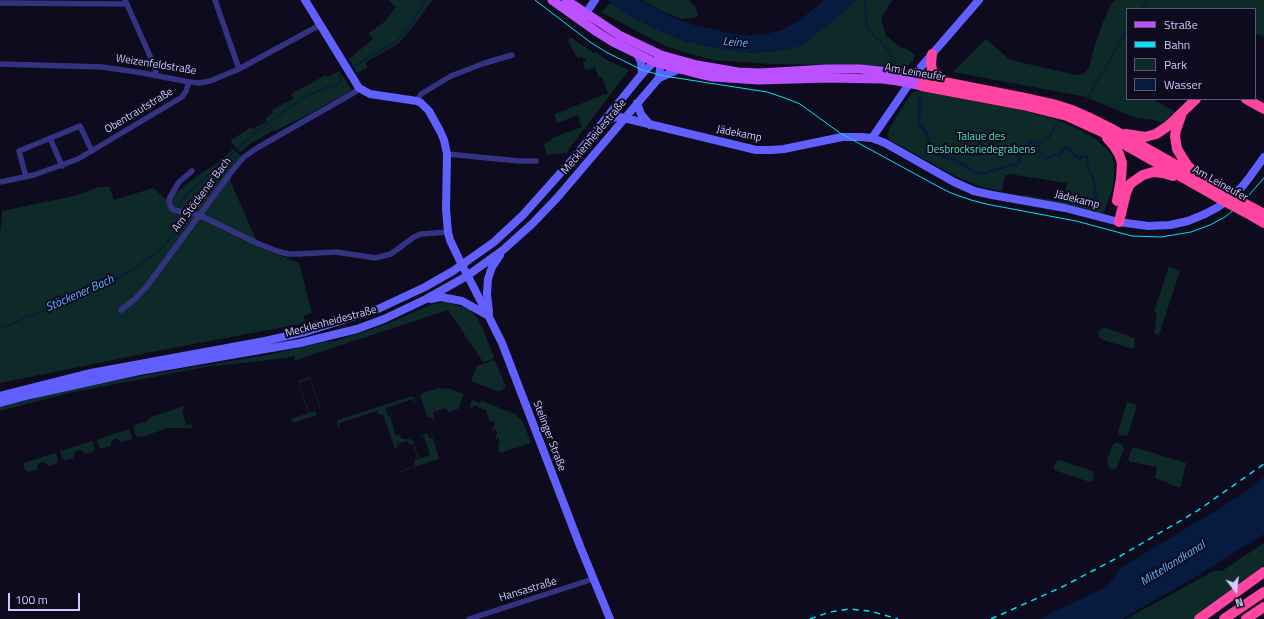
<!DOCTYPE html>
<meta charset="utf-8">
<style>
body{margin:0}
#map{position:relative;width:1264px;height:619px;overflow:hidden;background:#0e0b1f;font-family:"Titillium Web",sans-serif}
canvas{display:block}
.legend{position:absolute;left:1126px;top:8px;width:130px;height:92px;box-sizing:border-box;background:#0e0b1f;border:1px solid #5b5779;margin:0;padding:5px 7px;list-style:none;font-size:12px;color:#cec9ff}
.legend li{display:flex;align-items:center;gap:8px;height:20px}
.legend b{width:20px;border:1px solid #5b5779}
.north{position:absolute;left:1216px;top:571px;width:40px;height:40px;-webkit-text-stroke:3px #0e0b1f;paint-order:stroke;rotate:164deg;font-size:11px;font-weight:700;line-height:16px;text-align:center;color:#cec9ff}
.north::after{content:'';display:block;margin:auto;width:14px;height:18px;background:#cec9ff;clip-path:polygon(50% 0,100% 100%,50% 72%,0 100%)}
.scale{position:absolute;left:8px;top:593px;width:72px;height:18px;box-sizing:border-box;border:2px solid #cec9ff;border-top:0;padding-left:5px;font-size:12px;line-height:14px;white-space:nowrap;color:#cec9ff;-webkit-text-stroke:3px #0e0b1f;paint-order:stroke}
</style>
<div id="map">
<canvas width="1264" height="619"></canvas>
<ul class="legend">
<li><b style="height:5px;background:#ba50ff"></b>Straße</li>
<li><b style="height:5px;background:#00e1f4"></b>Bahn</li>
<li><b style="height:11px;background:#0e2a28"></b>Park</li>
<li><b style="height:11px;background:#061b3e"></b>Wasser</li>
</ul>
<div class="north">N</div>
<div class="scale">100 m</div>
</div>
<script>
const c = document.querySelector('canvas').getContext('2d');
c.lineJoin = 'round';
function fill(path, color) {
  c.fillStyle = color;
  c.fill(path, 'evenodd');
}
function poly(rows) {
  const path = new Path2D();
  for (const r of rows) {
    path.moveTo(r[0], r[1]);
    for (let i = 2; i < r.length; i += 2) path.lineTo(r[i], r[i + 1]);
  }
  return path;
}
function stroke(path, color, width, dash) {
  c.strokeStyle = color;
  c.lineWidth = width;
  c.lineCap = dash ? 'butt' : 'round';
  c.setLineDash(dash || []);
  c.stroke(path);
}
function drawText(font, color, halo, rows, align = 'center') {
  c.font = font + ' "Titillium Web",sans-serif';
  c.lineWidth = 4;
  c.setLineDash([]);
  c.textBaseline = 'middle';
  c.strokeStyle = halo;
  c.fillStyle = color;
  for (const [text, x, y, turn = 0] of rows) {
    c.save();
    c.translate(x, y);
    c.rotate((+turn || 0) * Math.PI / 180);
    c.textAlign = isNaN(turn) ? turn : align;
    if (halo) c.strokeText(text, 0, 0);
    c.fillText(text, 0, 0);
    c.restore();
  }
}
fill(poly([
 [388,0,434,0,429,4,414,25,399,43,366,62,367,68,357,73,349,59,373,39,369,33,387,20,387,19,396,7],
 [642,0,689,0,696,8,698,15,694,18,682,19,660,10],
 [856,0,892,0,881,18,886,36,900,47,907,49,915,55,913,61,907,66,771,64,713,60,667,47,601,12,611,3,626,13,638,20,665,33,685,41,720,49,752,53,777,51,799,46,808,41,818,31,835,19],
 [1115,0,1264,0,1264,36,1255,34,1255,9,1127,9,1127,99,1152,99,1174,111,1165,123,1154,120,1136,118,1086,97,953,72,986,39,1010,60,1076,75,1084,74,1089,68,1095,45,1102,25,1110,6],
 [570,37,594,53,595,52,607,60,629,70,566,153,546,155,546,150,544,144,552,140,551,138,582,127,578,115,557,123,555,116,555,114,608,93,602,77,599,78,595,67,585,70,583,62,586,61,585,58,581,57,578,58,576,56,568,41],
 [339,71,352,90,307,115,275,131,274,130,250,144,240,152,230,141,251,127,253,129,267,121,265,118,273,113,272,110,293,99,291,94,326,75,327,77],
 [916,91,938,94,1008,107,1049,117,1076,128,1096,139,1107,149,1112,156,1114,165,1114,179,1112,190,1103,214,1066,204,1024,197,1024,195,1064,202,1067,183,1009,174,1005,176,1002,191,982,187,955,176,890,140,888,136,889,129,911,94],
 [233,149,241,156,230,180,259,247,299,263,312,313,304,316,305,323,162,350,0,383,0,232,1,226,2,211,74,196,99,187,109,187,114,200,153,188,167,200,201,173,218,163],
 [1169,267,1180,271,1159,335,1154,333,1156,326,1155,324,1157,314,1154,311],
 [446,302,463,307,470,310,477,318,481,325,494,357,493,359,483,362,448,310,299,359,295,361,294,356,286,358,216,366,216,365,69,393,0,411,0,407,69,390,140,376,267,355,325,342,335,341,384,325,433,304],
 [1104,327,1134,338,1135,345,1133,349,1103,340,1099,337,1098,334,1100,330],
 [494,360,495,361,506,387,501,391,497,391,471,381,477,366],
 [310,377,321,409,320,409,310,379,299,382,309,413,315,411,317,415,292,423,291,419,308,413,298,381],
 [439,388,450,389,464,394,458,409,448,412,446,408,433,412,435,420,427,416,420,396,422,393],
 [412,396,415,398,415,402,414,403,413,399,386,408,388,416,393,415,393,416,390,417,396,436,399,435,402,439,410,439,413,441,419,459,430,455,424,436,419,437,427,433,430,439,433,438,439,459,397,473,397,472,415,466,414,460,418,459,413,444,409,444,407,441,397,444,398,448,395,449,383,414,379,415,377,411,339,423,340,427,338,426,337,423,338,420],
 [472,400,480,403,482,401,517,415,518,418,522,420,531,443,500,453,498,446,500,443,498,437,496,440,495,438,497,434,496,428,493,431,492,429,495,425,493,420,490,422,486,410,474,405,472,408,471,408,470,405],
 [1127,402,1137,405,1128,435,1123,436,1119,435,1118,432],
 [184,406,185,409,182,410,186,425,191,424,192,428,168,428,141,437,136,436,133,426,147,421,149,418],
 [129,429,132,438,129,440,122,442,117,439,114,439,112,441,110,446,102,449,99,447,97,440],
 [92,441,95,449,92,452,85,454,81,450,78,450,75,452,73,458,65,460,62,458,60,451],
 [1115,443,1120,443,1123,446,1124,449,1117,467,1114,469,1109,468,1107,461,1112,446],
 [1134,447,1186,463,1180,488,1155,478,1157,467,1131,462,1128,460,1131,450],
 [56,453,58,461,55,464,49,466,44,462,41,462,38,464,37,470,28,472,25,470,23,463],
 [1059,460,1089,470,1093,472,1094,476,1093,480,1090,482,1054,470,1054,466,1056,461],
 [1264,543,1264,566,1193,619,1126,619,1214,571,1222,571]
]), '#0e2a28');
fill(poly([
 [608,0,640,0,676,19,694,25,734,34,751,35,766,34,782,30,800,20,824,0,856,0,835,19,818,31,808,41,799,46,777,51,752,53,720,49,685,41,665,33,638,20,626,14],
 [918,96,922,97,920,122,929,134,932,146,939,153,957,159,975,171,980,172,986,171,1017,162,1018,160,1017,155,1018,152,1029,141,1035,140,1038,143,1049,137,1051,137,1039,144,1041,153,1044,157,1047,157,1053,154,1059,153,1063,147,1066,145,1068,146,1078,156,1087,155,1088,157,1089,166,1096,184,1096,192,1098,198,1094,210,1092,210,1092,206,1095,201,1093,193,1094,185,1090,173,1087,167,1086,158,1084,157,1080,160,1077,159,1067,149,1065,150,1061,156,1053,157,1046,160,1040,155,1036,144,1031,143,1021,153,1022,161,1019,164,982,175,976,174,955,162,937,156,930,148,926,135,920,128,917,118],
 [1264,477,1264,534,1194,578,1122,619,1039,619,1108,586,1119,569,1241,495]
]), '#061b3e');
stroke(poly([
 [865,0,866,18,868,29,874,36,884,45,896,63],
 [1141,9,1148,0],
 [352,67,397,41,411,24,426,0],
 [1086,101,1127,30],
 [1048,138,1060,119],
 [178,208,179,204,186,195,258,130,305,97,327,87,335,86,341,82,339,75,340,74],
 [0,329,20,320,48,309,75,295,106,285,129,272,160,250,168,241,175,228,177,213]
]), '#061b3e', 1.5);
stroke(poly([
 [125,0,155,67,156,76],
 [215,0,239,69],
 [0,3,127,4],
 [0,64,102,67,143,73,189,82,199,83,210,81,239,69,320,25],
 [417,101,421,94,451,76,482,64,512,55],
 [50,138,62,166],
 [447,154,519,161,536,161],
 [192,171,179,182,170,197,169,201,171,208,174,210,199,215,259,244,277,251,288,254,297,254,336,252,369,257,375,258,391,254,414,237,421,234,448,232],
 [26,177,19,151,80,126,92,151],
 [0,182,34,175,78,159,182,97,186,91,189,82],
 [121,310,135,299,147,286,232,171,244,157,257,148,355,92,359,88],
 [469,619,593,579]
]), '#343382', 5.5);
stroke(poly([
 [305,0,359,88,370,94,417,101,421,103,429,111,440,131,444,140,447,154,446,210,448,232,450,240,460,261,489,317,502,343,580,546,610,619],
 [582,19,595,0],
 [637,54,641,62,642,74],
 [659,78,679,69],
 [637,103,641,114,650,125],
 [605,121,616,117,620,117,756,150,771,150,784,149,842,137,861,137,872,138,885,143,954,182,974,191,992,195,1065,208,1119,222,1148,226,1170,225,1188,221,1205,214,1218,207,1228,200,1241,188,1249,178,1264,157],
 [872,138,920,68,979,0],
 [431,299,441,297,462,301,489,316],
 [489,312,487,294,488,279,492,267,500,255],
 [0,396,91,373,265,341,305,332,378,309,425,287,453,271,470,259,494,242,523,215,573,159,642,74,658,58],
 [0,403,30,395,139,371,300,343,357,329,384,319,426,299,467,276,503,250,532,224,557,198,659,78,661,57]
]), '#6160ff', 8);
stroke(poly([
 [552,0,597,32,613,42,654,62,695,73,713,77,759,80,828,78,882,79,898,81,922,86],
 [566,0,619,35,661,55,697,65,738,72,760,73,827,69,860,69,901,73,924,78]
]), '#ba50ff', 9);
stroke(poly([
 [932,54,931,64,932,70,934,73,944,81],
 [924,78,1025,98,1056,105,1072,110,1088,117,1114,130,1224,192],
 [922,86,1023,105,1067,116,1102,132,1217,197],
 [1246,99,1264,109],
 [1181,116,1176,130,1175,136,1177,149,1187,165,1193,171],
 [1126,134,1145,137,1156,134,1168,126,1196,99],
 [1107,138,1114,146,1119,154,1122,163,1121,179,1117,201],
 [1251,207,1264,214],
 [1245,212,1264,223],
 [1119,222,1126,193,1130,184,1137,179,1143,175,1153,172,1163,173,1173,176],
 [1199,619,1264,572],
 [1224,619,1264,592],
 [1246,619,1264,607]
]), '#ff44a2', 10);
stroke(poly([
 [535,0,590,42,606,52,642,70,664,76,767,92,785,98,800,104,840,133,939,187,951,193,971,200,986,204,1076,221,1132,236,1161,237,1191,232,1210,225,1225,217,1242,203,1264,178]
]), '#00e1f4', 1);
stroke(poly([
 [810,619,830,612,849,609,870,611,898,619],
 [991,619,1062,587,1117,558,1197,511,1264,464]
]), '#00e1f4', 1.5, [6, 5]);
stroke(poly([
 [1224,192,1251,207],
 [1217,197,1245,212]
]), '#ff44a2', 10);
drawText('11px', '#cec9ff', '#0e0b1f', [
 ["Weizenfeldstraße",156,65,9],
 ["Am Leineufer",915,73,10],
 ["Obentrautstraße",139,111,-31],
 ["Jädekamp",739,134,11],
 ["Mecklenheidestraße",594,137,-50],
 ["Am Leineufer",1220,184,29],
 ["Am Stöckener Bach",202,195,-53],
 ["Jädekamp",1077,200,14],
 ["Mecklenheidestraße",331,322,-15],
 ["Stelinger Straße",549,436,69],
 ["Hansastraße",528,590,-17]
]);
drawText('11px', '#4ee6bd', '#0e0b1f', [
 ["Talaue des",981,137],
 ["Desbrocksriedegrabens",981,150]
]);
drawText('italic 12px', '#57b5ff', '#0e0b1f', [
 ["Leine",735,43,4],
 ["Stöckener Bach",80,294,-24],
 ["Mittellandkanal",1173,564,-32]
]);
</script>
